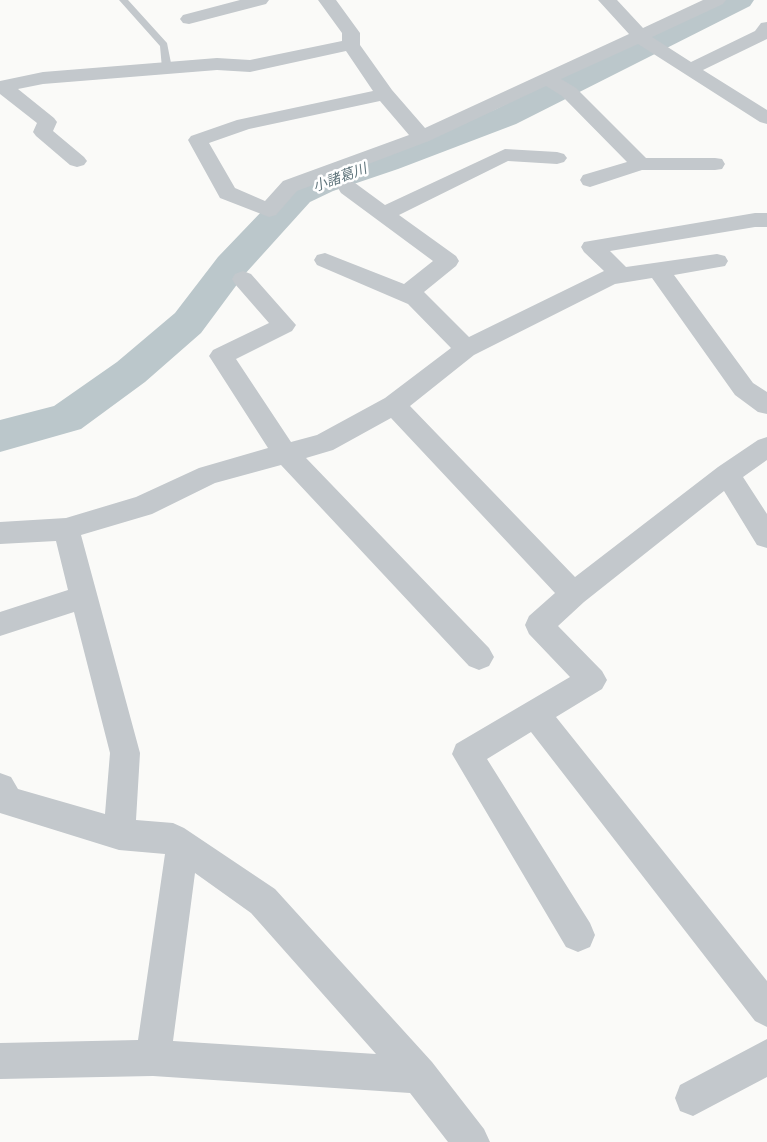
<!DOCTYPE html>
<meta charset="utf-8">
<style>
body{margin:0}
canvas{display:block;background:#fafaf8}
</style>
<canvas width="767" height="1142"></canvas>
<script>
const c = document.querySelector('canvas').getContext('2d');
c.lineJoin = 'round';
function poly(rows) {
  const path = new Path2D();
  for (const r of rows) {
    path.moveTo(r[0], r[1]);
    for (let i = 2; i < r.length; i += 2) path.lineTo(r[i], r[i + 1]);
  }
  return path;
}
function fill(path, color) {
  c.fillStyle = color;
  c.fill(path, 'evenodd');
}
function drawText(font, color, halo, rows, align = 'center') {
  c.font = font + ' "Work Sans","Noto Sans JP",sans-serif';
  c.lineWidth = 5;
  c.setLineDash([]);
  c.textBaseline = 'middle';
  c.strokeStyle = halo;
  c.fillStyle = color;
  for (const [text, x, y, turn = 0] of rows) {
    c.save();
    c.translate(x, y);
    c.rotate((+turn || 0) * Math.PI / 180);
    c.textAlign = isNaN(turn) ? turn : align;
    if (halo) c.strokeText(text, 0, 0);
    c.fillText(text, 0, 0);
    c.restore();
  }
}
fill(poly([
 [718,0,754,0,750,6,516,124,398,169,333,191,310,202,244,275,201,333,145,382,81,429,0,452,0,420,54,406,117,362,175,313,218,257,286,186,309,175,374,155,494,110,718,0]
]), '#bbc7cb');
fill(poly([
 [119,0,128,0,167,43,172,68,170,70,167,71,162,68,160,46,119,0]
]), '#c3c8cc');
fill(poly([
 [240,0,269,0,266,4,189,24,183,23,180,19,183,15,240,0],
 [318,0,336,0,360,33,360,45,392,90,425,128,629,34,598,0,617,0,643,28,703,0,726,0,723,4,652,37,691,62,755,31,761,23,767,22,767,39,703,70,767,110,767,124,760,122,638,44,561,79,576,88,646,158,715,158,722,159,725,164,722,169,715,170,642,170,590,187,583,185,580,180,583,175,627,162,562,96,546,86,429,141,297,191,276,215,269,217,220,198,188,140,191,136,237,120,373,91,346,51,250,72,217,70,43,84,18,89,54,118,57,122,53,131,84,157,87,161,84,165,77,167,70,165,36,136,33,132,37,123,0,94,0,81,43,72,217,58,250,60,342,41,342,33,318,0],
 [380,101,409,135,283,181,265,201,235,188,209,143,249,129,380,101],
 [505,149,557,152,564,154,567,158,564,162,557,164,508,161,399,215,456,256,459,261,456,266,424,292,469,337,604,271,584,252,581,247,584,242,755,213,767,213,767,227,755,227,610,251,626,267,717,254,725,256,728,261,725,266,674,275,753,383,767,392,767,414,758,412,735,395,652,278,615,284,474,355,410,406,575,577,718,467,758,440,767,437,767,460,743,477,767,514,767,548,757,545,724,491,584,602,558,626,602,671,607,680,602,689,556,717,767,981,767,1027,755,1021,531,732,487,759,590,923,595,935,590,947,578,952,566,947,452,754,456,744,570,677,529,634,525,625,529,616,555,593,391,418,333,450,306,458,489,648,494,657,489,666,479,670,469,666,281,465,215,483,152,514,81,535,140,753,136,820,173,823,184,828,275,889,432,1062,484,1129,490,1142,448,1142,410,1093,153,1076,0,1079,0,1043,138,1040,165,854,119,850,0,813,0,773,11,777,18,789,105,814,110,753,74,612,0,636,0,612,68,590,56,541,0,544,0,522,66,518,136,497,199,468,268,448,209,356,213,350,269,323,235,284,232,279,235,274,243,271,251,274,296,325,292,331,236,359,291,442,317,435,385,398,451,348,408,304,317,265,314,260,317,255,325,253,404,284,433,261,341,193,338,188,341,183,348,181,355,183,385,205,505,149],
 [195,873,251,913,376,1054,173,1041,195,873],
 [767,1039,767,1077,693,1116,680,1111,675,1098,680,1085,767,1039]
]), '#c3c8cc');
drawText('italic 14px', '#60757c', '#fff', [
 ["小諸葛川",340,178,-20]
]);
</script>
